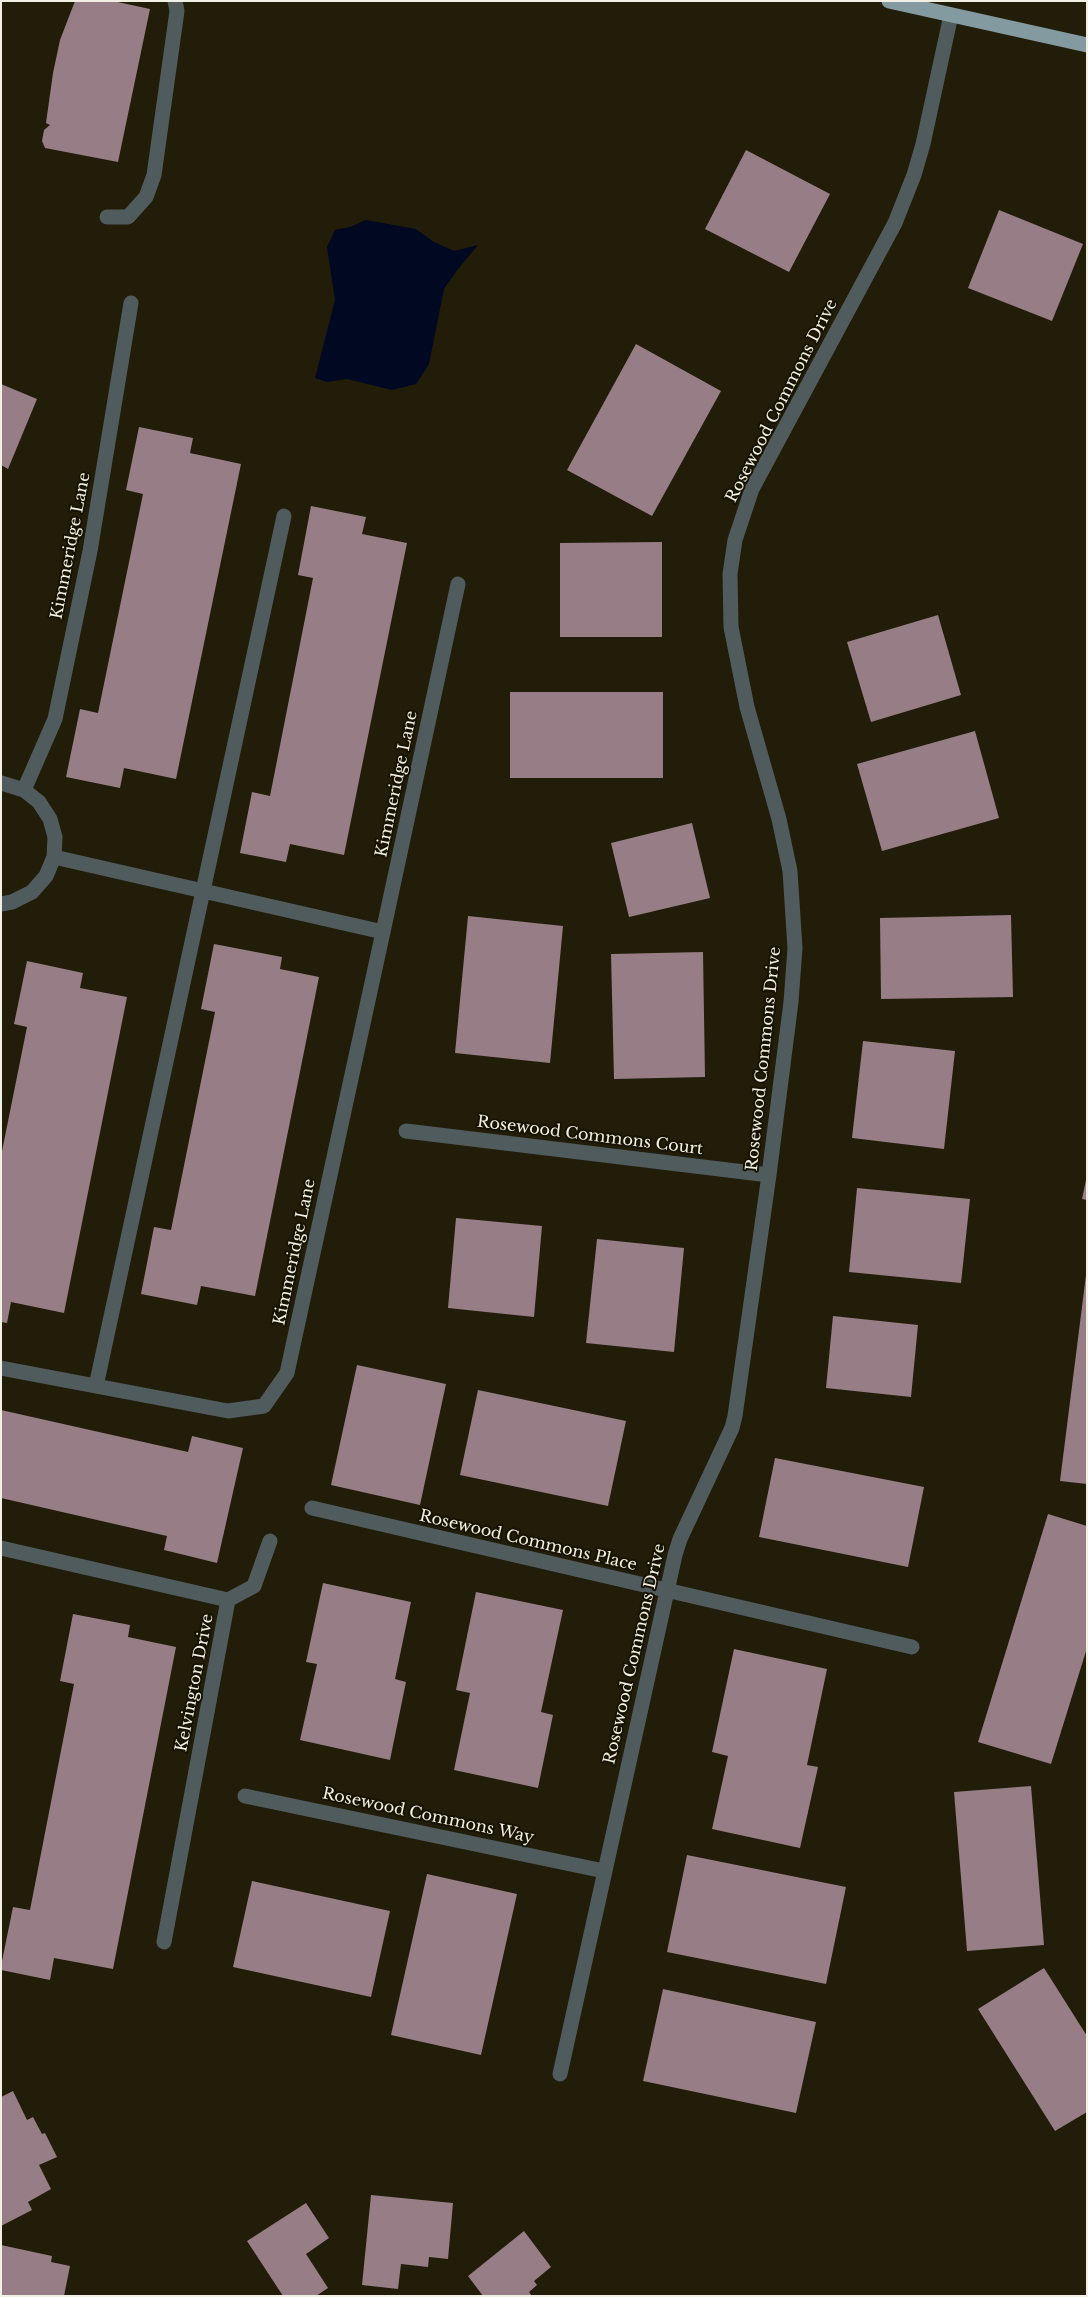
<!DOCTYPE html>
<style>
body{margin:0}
#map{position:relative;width:1088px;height:2297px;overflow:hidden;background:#211d09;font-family:"Libre Baskerville",serif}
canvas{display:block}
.frame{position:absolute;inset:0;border:2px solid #f2efe3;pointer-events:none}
</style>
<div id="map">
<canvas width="1088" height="2297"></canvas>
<div class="frame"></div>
</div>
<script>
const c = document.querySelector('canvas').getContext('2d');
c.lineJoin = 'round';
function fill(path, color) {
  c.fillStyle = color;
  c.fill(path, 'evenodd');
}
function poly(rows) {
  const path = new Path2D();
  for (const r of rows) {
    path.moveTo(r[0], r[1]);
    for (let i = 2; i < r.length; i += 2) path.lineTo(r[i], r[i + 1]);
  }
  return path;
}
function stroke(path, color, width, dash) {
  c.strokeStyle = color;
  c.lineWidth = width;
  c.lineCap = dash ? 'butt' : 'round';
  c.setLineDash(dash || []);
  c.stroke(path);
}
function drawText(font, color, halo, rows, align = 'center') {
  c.font = font + ' "Libre Baskerville",serif';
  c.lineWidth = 4;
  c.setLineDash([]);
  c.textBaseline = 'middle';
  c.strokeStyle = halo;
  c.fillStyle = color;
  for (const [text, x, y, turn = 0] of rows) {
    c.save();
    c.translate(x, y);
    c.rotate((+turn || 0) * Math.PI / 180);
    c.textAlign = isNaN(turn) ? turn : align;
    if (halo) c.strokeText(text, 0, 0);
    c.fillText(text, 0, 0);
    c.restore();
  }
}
fill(poly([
 [366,220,416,229,434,242,454,251,478,245,458,269,444,289,429,364,416,384,392,390,347,379,327,382,315,378,335,300,327,247,335,230,350,227]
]), '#000822');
fill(poly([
 [75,1,113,1,150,9,118,162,45,148,42,141,44,130,50,125,46,123,53,73,60,40],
 [746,150,830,194,789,272,705,229],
 [999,210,1083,244,1052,321,968,288],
 [636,344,721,391,652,516,567,470],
 [1,384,37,399,8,469,1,465],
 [139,427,193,438,190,453,241,464,176,779,124,768,120,788,66,777,80,709,98,713,143,494,126,490],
 [311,506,366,517,362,534,407,543,344,855,290,844,286,862,240,853,252,792,270,796,313,578,298,575],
 [662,542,662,637,560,637,560,543],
 [938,615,961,695,871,722,847,642],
 [510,692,663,692,663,778,510,778],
 [975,731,999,818,882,851,857,764],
 [692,823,710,898,629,917,611,843],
 [1011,915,1013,997,881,999,880,918],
 [468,916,563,926,550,1063,455,1053],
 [214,944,282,957,280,969,319,977,255,1296,201,1286,197,1305,141,1294,154,1227,171,1230,215,1012,201,1009],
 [703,952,705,1077,614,1079,611,954],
 [27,961,83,973,80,988,127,997,64,1313,11,1302,7,1323,1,1322,1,1156,27,1027,14,1024],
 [863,1041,955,1051,944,1149,852,1138],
 [1086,1180,1087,1180,1087,1200,1082,1199],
 [857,1188,970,1199,961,1283,849,1272],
 [456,1218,542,1226,534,1317,448,1308],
 [597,1239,684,1248,674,1352,586,1343],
 [1086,1275,1087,1275,1087,1484,1060,1481],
 [833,1316,918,1325,911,1397,826,1388],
 [357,1365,446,1384,420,1505,331,1485],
 [478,1390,626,1421,608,1506,460,1475],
 [1,1410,188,1452,192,1436,243,1448,217,1563,164,1550,167,1536,1,1498],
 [775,1458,924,1487,908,1567,759,1537],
 [1048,1514,1087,1526,1087,1648,1051,1764,978,1742],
 [323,1583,411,1602,395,1679,406,1682,390,1760,300,1740,317,1664,306,1662],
 [476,1592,563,1610,541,1712,553,1715,538,1788,454,1770,470,1693,456,1690],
 [73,1614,130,1625,128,1637,176,1647,113,1969,54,1958,50,1980,1,1970,1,1966,13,1907,30,1910,74,1684,60,1681],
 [734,1649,827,1669,807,1765,818,1767,800,1848,712,1829,728,1756,712,1752],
 [1031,1786,1044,1945,967,1951,954,1792],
 [687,1855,846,1887,826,1984,667,1952],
 [427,1874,517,1894,481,2055,391,2035],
 [252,1881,390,1911,371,1997,233,1967],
 [1044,1968,1087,2036,1087,2112,1055,2131,978,2009],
 [663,1989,816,2022,796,2113,643,2081],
 [13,2091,27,2120,33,2117,42,2134,45,2133,57,2157,39,2165,51,2189,28,2202,32,2210,1,2226,1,2097],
 [371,2195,453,2203,448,2259,429,2257,428,2267,401,2264,398,2289,362,2285],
 [306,2203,329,2238,306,2254,328,2288,316,2296,283,2296,247,2241],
 [524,2231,551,2267,534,2281,537,2285,529,2292,532,2296,483,2296,468,2276],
 [1,2245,52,2256,51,2262,70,2266,64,2296,1,2296]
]), '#977d85');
stroke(poly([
 [107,217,128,217,146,197,154,175,177,11,175,1],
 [1,783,24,790,39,802,50,819,55,837,54,857,46,876,32,892,12,902,1,904],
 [24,790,55,719,90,551,131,303],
 [54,857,383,932,458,584],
 [406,1131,769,1175],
 [1,1368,228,1411,264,1406,287,1373,383,932],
 [96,1386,284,516],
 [312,1508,912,1647],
 [1,1548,228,1600,164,1942],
 [228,1600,254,1586,270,1541],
 [245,1796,604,1871],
 [560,2074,675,1555,680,1539,732,1428,735,1416,769,1175,791,1002,795,948,790,871,779,819,747,707,731,627,730,574,735,540,752,489,895,223,914,175,923,144,951,15]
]), '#505b5e', 15);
stroke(poly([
 [889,1,1087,45]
]), '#839aa1', 15);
drawText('16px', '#f2efe3', '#171302', [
 ["Rosewood Commons Drive",782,401,-63],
 ["Kimmeridge Lane",71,546,-79],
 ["Kimmeridge Lane",397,784,-78],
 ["Rosewood Commons Drive",764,1059,-84],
 ["Rosewood Commons Court",590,1136,7],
 ["Kimmeridge Lane",295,1252,-78],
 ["Rosewood Commons Place",528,1541,13],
 ["Rosewood Commons Drive",635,1654,-77],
 ["Kelvington Drive",195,1683,-79],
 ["Rosewood Commons Way",428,1816,12]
]);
</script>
